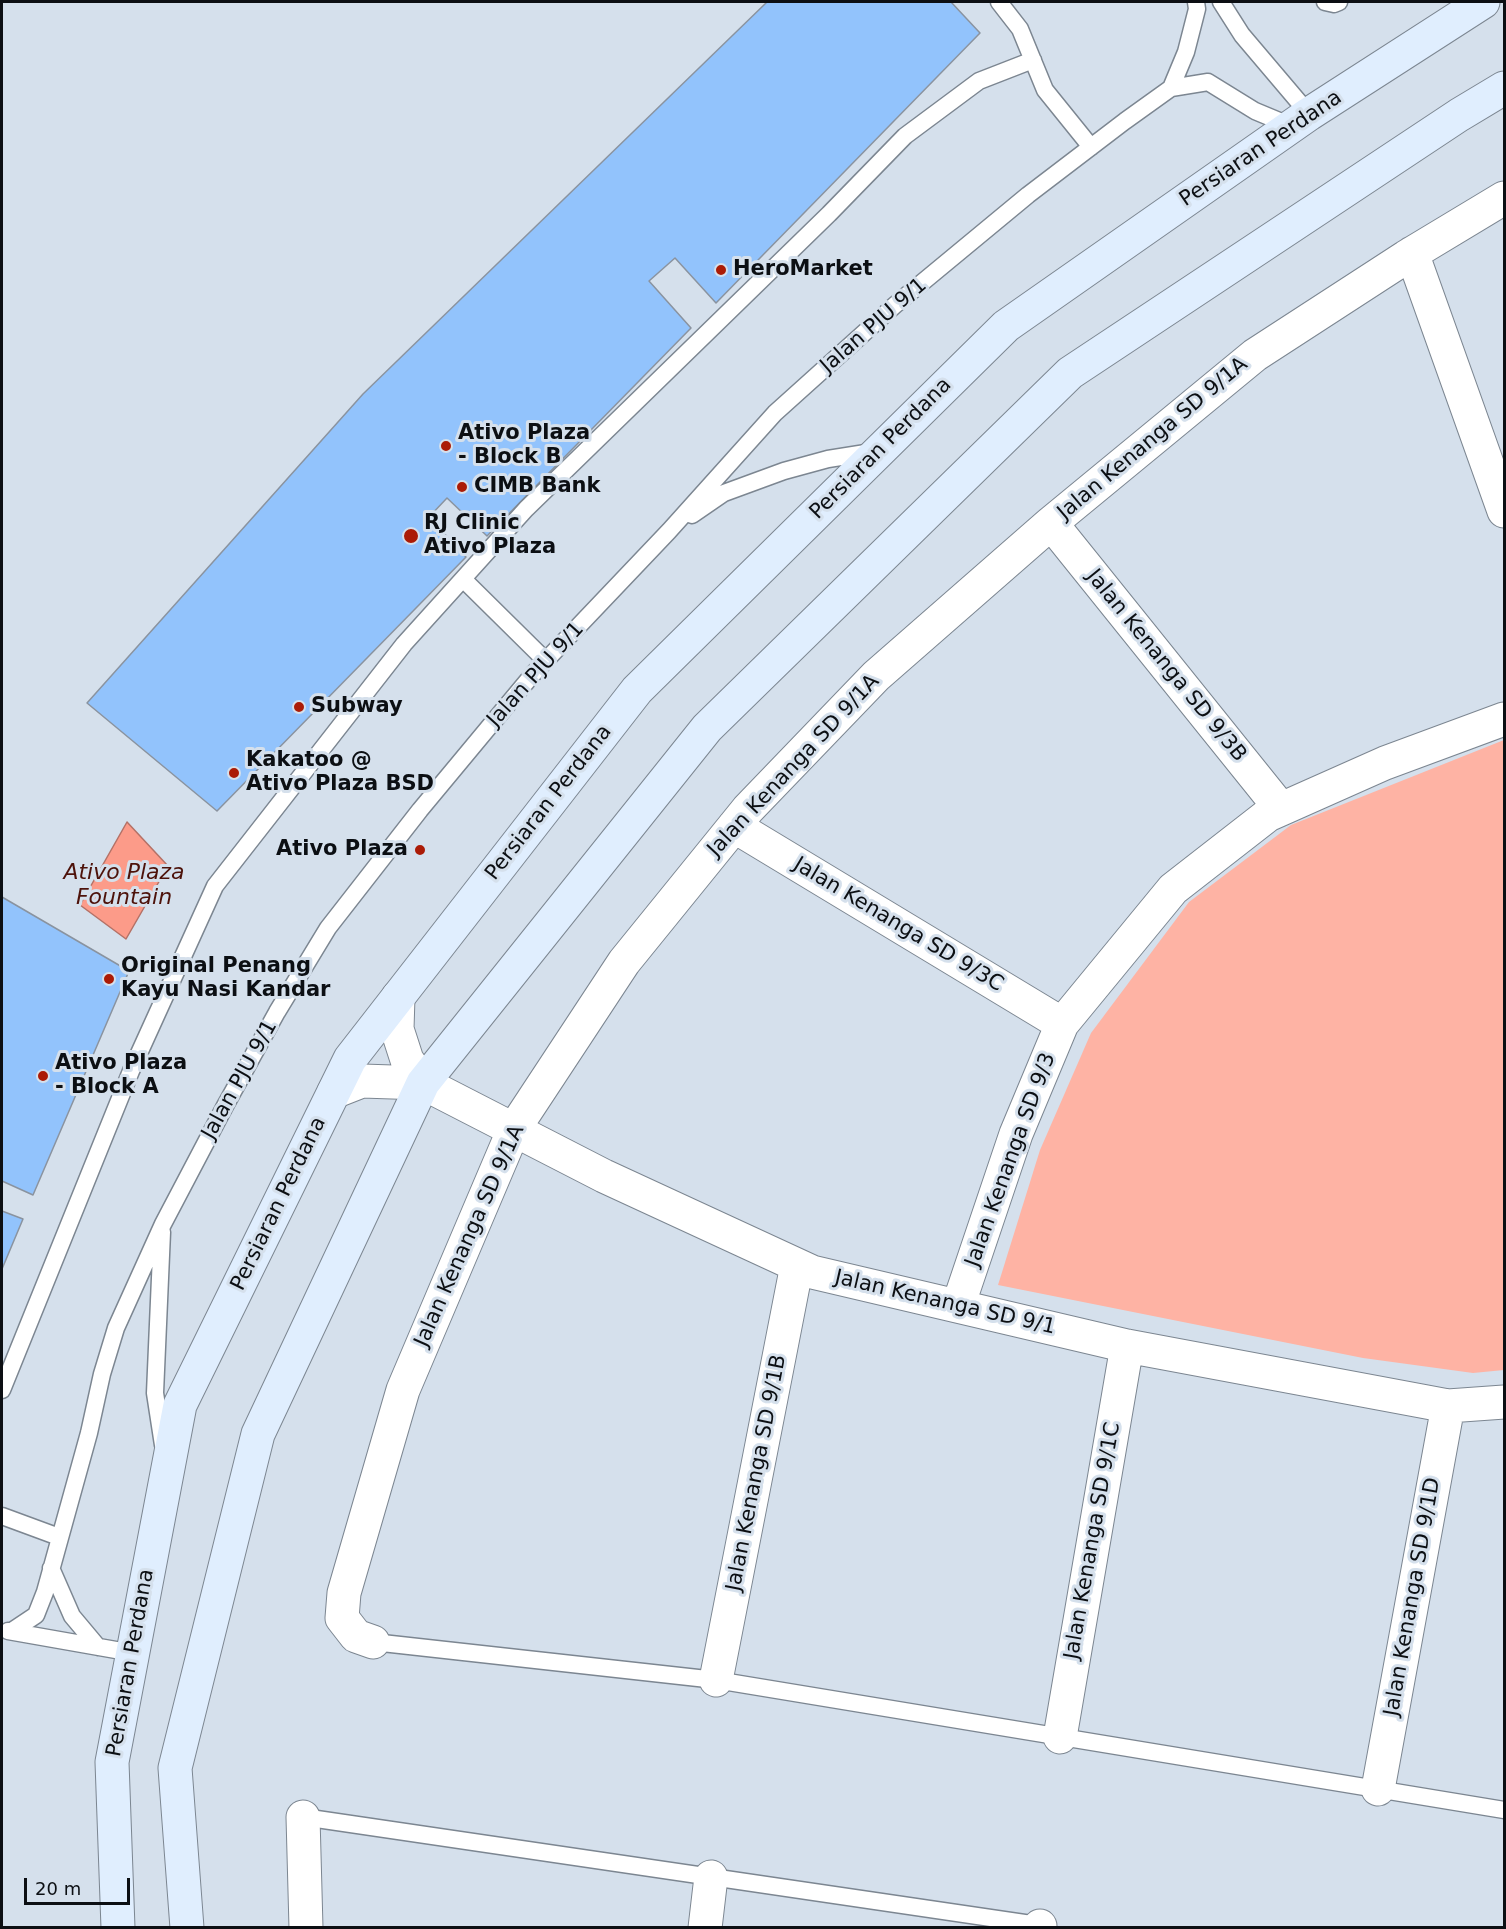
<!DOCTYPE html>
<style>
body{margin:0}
#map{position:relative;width:1506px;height:1929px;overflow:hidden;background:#d5e0ec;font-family:"DejaVu Sans",sans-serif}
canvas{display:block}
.frame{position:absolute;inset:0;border:3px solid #0c0f13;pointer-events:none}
.scale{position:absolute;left:24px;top:1878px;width:106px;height:27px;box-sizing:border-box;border:3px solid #0c0f13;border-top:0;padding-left:8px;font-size:18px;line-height:21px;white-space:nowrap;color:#0c0f13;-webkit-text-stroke:4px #d5e0ec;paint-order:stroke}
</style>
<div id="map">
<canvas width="1506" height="1929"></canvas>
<div class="frame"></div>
<div class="scale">20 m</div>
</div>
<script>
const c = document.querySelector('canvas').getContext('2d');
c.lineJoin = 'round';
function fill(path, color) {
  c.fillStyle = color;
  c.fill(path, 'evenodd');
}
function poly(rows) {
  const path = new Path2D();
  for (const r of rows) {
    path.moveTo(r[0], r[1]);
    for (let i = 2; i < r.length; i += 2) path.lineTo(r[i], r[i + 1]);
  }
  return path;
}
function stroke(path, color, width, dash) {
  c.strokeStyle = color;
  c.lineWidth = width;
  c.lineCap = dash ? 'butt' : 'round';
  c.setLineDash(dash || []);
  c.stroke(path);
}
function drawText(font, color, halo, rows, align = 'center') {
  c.font = font + ' "DejaVu Sans",sans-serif';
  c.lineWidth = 6;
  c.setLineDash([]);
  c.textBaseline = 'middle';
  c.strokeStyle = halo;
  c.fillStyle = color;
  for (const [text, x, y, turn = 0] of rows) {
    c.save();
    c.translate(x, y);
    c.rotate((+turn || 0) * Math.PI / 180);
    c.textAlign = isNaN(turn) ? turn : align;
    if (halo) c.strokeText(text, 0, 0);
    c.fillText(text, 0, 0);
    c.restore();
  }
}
fill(poly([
 [1504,740,1504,1370,1473,1373,1363,1358,998,1285,1040,1150,1091,1033,1189,902,1291,825]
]), '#feb3a4');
const water = poly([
 [127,822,168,866,126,939,80,905,127,822]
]);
fill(water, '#fc9b89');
stroke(water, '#b47166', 1.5);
const building = poly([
 [767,2,951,2,980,33,716,303,675,258,649,281,691,328,487,536,447,498,429,517,466,557,217,811,87,703,363,394,767,2],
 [2,897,129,971,33,1195,2,1181,2,897],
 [2,1211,23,1219,2,1269,2,1211]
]);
fill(building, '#92c3fc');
stroke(building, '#8a939f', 1.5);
const service = poly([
 [999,2,1020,29,1045,90,1091,147],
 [1221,2,1242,35,1309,114],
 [1325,2,1334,4,1339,2],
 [1171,88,1186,52,1197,9,1196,2],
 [692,515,724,493,784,471,828,459,872,452],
 [463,579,546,661],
 [162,1232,155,1393,163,1445],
 [2,1390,131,1071,215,886,404,644,526,509,829,214,905,136,979,81,1033,60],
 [2,1516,59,1537],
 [51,1568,72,1616,98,1647],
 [8,1631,133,1653],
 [12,1631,36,1615,45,1592,89,1433,102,1374,116,1328,163,1224,225,1106,277,1012,328,928,420,810,533,674,669,531,775,413,895,305,1028,195,1125,121,1171,88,1208,82,1255,111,1291,126],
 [373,1642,716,1680,1504,1810],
 [303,1817,1045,1926]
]);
const minor = poly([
 [1412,253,1504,511],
 [1051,523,1281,809],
 [734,826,1062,1024],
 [398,997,397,1029,407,1060,423,1083],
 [334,1092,362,1081,423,1083,604,1176,812,1272,1127,1346,1448,1406,1504,1402],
 [958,1306,1016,1134,1062,1024,1173,889,1268,815,1385,763,1504,719],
 [373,1642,356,1636,342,1618,344,1593,403,1390,514,1129,624,962,748,809,876,676,1051,523,1255,355,1406,257,1504,198],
 [716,1680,797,1265],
 [1060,1737,1127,1346],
 [1378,1789,1448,1406],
 [303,1817,306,1928],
 [705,1928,711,1877],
 [1040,1928,1040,1926]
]);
const secondary = poly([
 [118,1928,112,1762,180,1405,350,1059,637,690,1006,326,1309,114,1483,2],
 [187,1928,175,1768,258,1434,423,1083,707,728,1070,373,1459,115,1504,88]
]);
stroke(service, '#7c8691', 19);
stroke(minor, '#7c8691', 35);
stroke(secondary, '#7c8691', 35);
stroke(service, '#fff', 16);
stroke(minor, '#fff', 33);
stroke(secondary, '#e0eefe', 33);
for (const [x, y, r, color] of [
 [721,270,6,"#ab1b06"],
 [446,446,6,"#ab1b06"],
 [462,487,6,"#ab1b06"],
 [411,536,8,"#ab1b06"],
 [299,707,6,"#ab1b06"],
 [234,773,6,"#ab1b06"],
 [420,850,6,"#ab1b06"],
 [109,979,6,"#ab1b06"],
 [43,1076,6,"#ab1b06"]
]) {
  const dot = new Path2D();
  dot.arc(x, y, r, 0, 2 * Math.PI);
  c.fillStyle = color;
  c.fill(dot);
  stroke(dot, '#d5e0ec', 2);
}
drawText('21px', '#0c0f13', '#d5e0ec', [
 ["Persiaran Perdana",1261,149,-34],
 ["Jalan PJU 9/1",874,326,-41],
 ["Jalan Kenanga SD 9/1A",1153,439,-40],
 ["Persiaran Perdana",881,449,-45],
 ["Jalan Kenanga SD 9/3B",1166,666,51],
 ["Jalan PJU 9/1",536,675,-48],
 ["Jalan Kenanga SD 9/1A",794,766,-47],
 ["Persiaran Perdana",549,803,-52],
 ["Jalan Kenanga SD 9/3C",898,925,31],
 ["Jalan PJU 9/1",240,1080,-61],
 ["Jalan Kenanga SD 9/3",1011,1160,-70],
 ["Persiaran Perdana",279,1204,-64],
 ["Jalan Kenanga SD 9/1A",470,1236,-66],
 ["Jalan Kenanga SD 9/1",945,1303,13],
 ["Jalan Kenanga SD 9/1B",757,1473,-79],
 ["Jalan Kenanga SD 9/1C",1093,1541,-80],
 ["Jalan Kenanga SD 9/1D",1413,1597,-80],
 ["Persiaran Perdana",131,1663,-80]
]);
drawText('bold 21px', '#0c0f13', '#d5e0ec', [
 ["HeroMarket",733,270],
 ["Ativo Plaza",458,434],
 ["- Block B",458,458],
 ["CIMB Bank",474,487],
 ["RJ Clinic",424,524],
 ["Ativo Plaza",424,548],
 ["Subway",311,707],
 ["Kakatoo @",246,761],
 ["Ativo Plaza BSD",246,785],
 ["Ativo Plaza",408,850,"right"],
 ["Original Penang",121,967],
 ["Kayu Nasi Kandar",121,991],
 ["Ativo Plaza",55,1064],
 ["- Block A",55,1088]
], 'left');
drawText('italic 22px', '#4d120a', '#d5e0ec', [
 ["Ativo Plaza",124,873],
 ["Fountain",124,898]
]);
</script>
